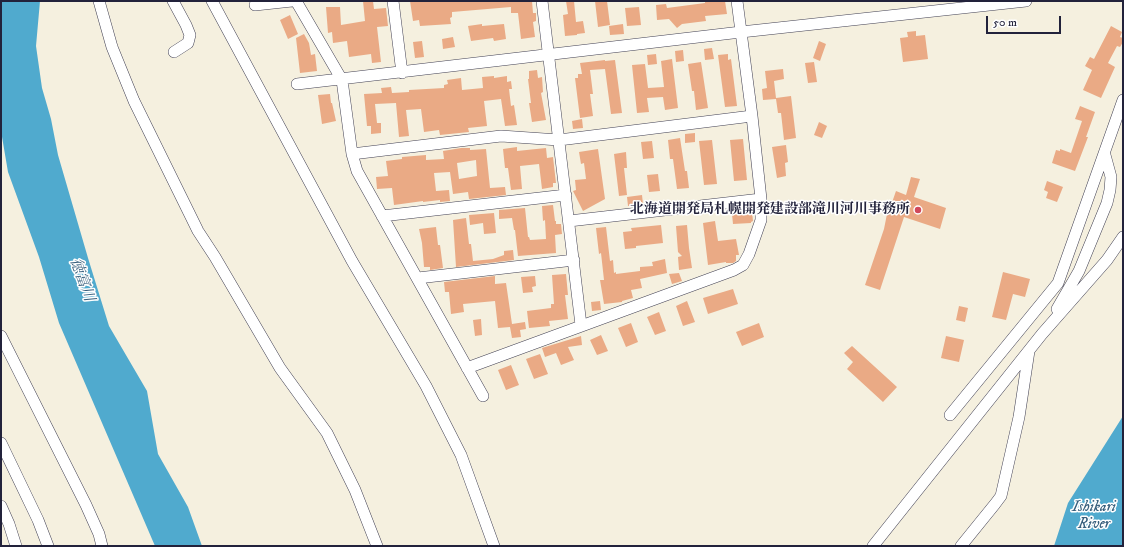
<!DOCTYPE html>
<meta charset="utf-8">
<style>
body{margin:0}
#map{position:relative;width:1124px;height:547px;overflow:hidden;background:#f5f0df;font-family:"IM FELL DW Pica",serif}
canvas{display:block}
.frame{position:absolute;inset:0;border:2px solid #22223b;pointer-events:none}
.scale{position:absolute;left:986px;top:16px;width:75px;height:18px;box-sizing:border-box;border:2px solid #22223b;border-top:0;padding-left:5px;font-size:12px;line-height:14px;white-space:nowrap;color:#22223b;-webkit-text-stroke:3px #fff;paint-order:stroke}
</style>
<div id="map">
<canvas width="1124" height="547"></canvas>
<div class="frame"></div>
<div class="scale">50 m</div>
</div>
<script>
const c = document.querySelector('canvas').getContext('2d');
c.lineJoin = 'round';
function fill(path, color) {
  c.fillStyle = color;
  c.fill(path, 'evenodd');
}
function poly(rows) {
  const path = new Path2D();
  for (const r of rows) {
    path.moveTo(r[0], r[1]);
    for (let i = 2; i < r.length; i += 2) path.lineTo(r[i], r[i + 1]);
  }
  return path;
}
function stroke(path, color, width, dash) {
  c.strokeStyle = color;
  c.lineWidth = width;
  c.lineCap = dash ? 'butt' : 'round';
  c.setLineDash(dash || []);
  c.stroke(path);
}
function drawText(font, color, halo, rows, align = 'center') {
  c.font = font + ' "IM FELL DW Pica","Noto Serif JP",serif';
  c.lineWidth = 3;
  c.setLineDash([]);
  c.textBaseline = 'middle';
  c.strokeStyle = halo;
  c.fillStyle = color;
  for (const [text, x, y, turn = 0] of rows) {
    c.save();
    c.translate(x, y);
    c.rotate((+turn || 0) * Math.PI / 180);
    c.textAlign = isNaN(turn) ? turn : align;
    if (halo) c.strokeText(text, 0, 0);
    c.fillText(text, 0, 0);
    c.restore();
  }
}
fill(poly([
 [1,1,40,1,36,46,42,88,51,119,58,155,88,258,109,326,147,391,158,454,188,507,202,546,155,546,59,323,39,257,8,172,1,131],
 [1123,416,1123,546,1054,546,1068,503]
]), '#50aace');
fill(poly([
 [363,1,373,1,374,9,386,8,388,26,377,27,381,62,372,63,371,54,349,57,347,41,333,43,332,32,328,33,326,7,340,7,341,25,365,21],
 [410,1,532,1,533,13,536,13,536,21,533,22,535,37,521,39,518,13,511,13,511,7,452,12,452,17,450,18,451,24,420,26,419,20,413,21],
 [566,1,574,1,576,22,583,21,585,33,577,34,577,35,565,36,563,15,568,14],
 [595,1,607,1,610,25,598,27],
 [705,1,725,1,727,14,705,16,706,21,682,24,677,28,669,19,657,20,656,5,666,4,667,8,705,3],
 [639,7,641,25,627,26,625,8],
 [290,15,298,34,288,39,280,20],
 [482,24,482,26,504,24,506,39,494,41,493,38,471,41,468,26],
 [623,24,624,34,610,35,609,26],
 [1111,26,1122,32,1120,37,1123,38,1123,42,1120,47,1117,46,1108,63,1115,67,1101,98,1083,90,1092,70,1085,66,1090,57,1094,59],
 [916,31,916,36,925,35,928,59,903,62,900,38,908,37,907,32],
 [304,34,309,43,311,55,315,54,317,71,300,73,296,38],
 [453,37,455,47,443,49,442,39],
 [422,41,424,57,415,58,413,42],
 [819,41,826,44,820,61,813,58],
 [712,48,714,59,705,60,704,49],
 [683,50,684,61,676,62,675,51],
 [656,54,657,64,648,65,647,55],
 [728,54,728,60,731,59,737,106,725,107,718,55],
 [672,59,678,108,665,110,663,97,647,98,649,112,637,113,632,65,645,64,648,88,664,87,661,61],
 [605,60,605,61,615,60,622,113,611,114,605,69,590,70,593,94,590,94,593,116,580,118,575,78,578,78,578,74,582,74,580,63],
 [701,62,708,108,696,110,694,91,692,91,688,64],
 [814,62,817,82,808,83,805,63],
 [783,69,784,79,774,81,776,98,791,96,796,138,784,140,781,113,778,113,776,99,763,100,762,89,767,88,765,71],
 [537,70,538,78,542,77,543,92,541,93,546,120,532,122,529,103,531,103,528,79,529,79,529,71],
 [494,76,494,78,507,76,507,82,511,81,512,89,509,89,511,106,514,105,517,125,505,126,501,99,484,101,487,126,468,128,469,132,440,135,439,130,424,132,421,109,406,110,409,136,399,137,396,103,375,104,377,123,381,123,381,133,371,134,371,126,367,126,364,94,382,93,381,88,391,87,392,93,409,92,409,90,444,88,444,85,448,84,447,80,461,78,462,90,483,88,482,77],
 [330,94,331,103,332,103,336,121,322,124,318,95],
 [1080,106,1095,112,1086,137,1088,137,1075,171,1052,163,1056,150,1060,151,1060,149,1071,153,1082,121,1075,119],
 [582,119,583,128,573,129,572,121],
 [819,122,827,126,822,138,814,135],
 [695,133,695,142,685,143,685,134],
 [680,138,685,171,687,171,689,188,677,189,673,159,670,159,668,140],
 [743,139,747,180,734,181,730,140],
 [712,140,717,184,704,185,699,141],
 [652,141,654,158,643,159,641,142],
 [786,145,788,162,785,163,786,176,777,178,772,147],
 [517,147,517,151,546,148,547,158,553,157,556,183,553,183,553,187,542,189,539,164,520,166,522,189,511,190,508,168,505,168,503,149],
 [461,148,470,148,470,150,486,149,490,188,505,187,506,195,469,199,468,192,453,194,450,172,434,173,436,191,449,190,450,201,440,202,440,200,423,202,423,201,394,205,392,188,377,189,376,177,388,176,386,161,402,159,402,157,426,155,426,160,444,159,443,151],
 [476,160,477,176,459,179,457,163],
 [598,149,605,199,583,211,573,191,576,190,575,180,586,179,584,163,581,164,579,152],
 [626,152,627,168,624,168,627,195,619,196,614,154],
 [658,174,660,191,649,192,647,175],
 [911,177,920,179,914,197,946,208,940,229,904,217,880,290,865,285,884,229,887,214,888,214,896,191,906,195],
 [1047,181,1063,187,1057,202,1046,198,1048,192,1044,190],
 [642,195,643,204,628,206,627,197],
 [553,205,555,221,556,221,556,224,561,224,562,234,555,235,556,253,518,256,515,230,514,230,512,218,499,219,499,210,525,208,528,237,529,237,530,240,546,239,545,220,543,221,542,206],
 [752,212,753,221,751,222,751,223,733,224,732,214],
 [494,213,496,233,484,234,483,223,470,225,469,215],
 [466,218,469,244,471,244,473,261,493,259,504,255,504,251,513,250,514,260,456,267,453,220],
 [715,221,718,241,736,239,739,255,736,255,736,261,733,263,726,263,726,262,708,265,703,223],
 [661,225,663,243,636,246,636,248,625,249,623,232,632,231,631,228],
 [687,225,689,248,692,268,679,270,678,257,682,256,678,252,676,226],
 [436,227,438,245,440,245,443,268,430,270,430,267,424,267,422,243,419,229],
 [606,227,610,261,613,260,614,273,616,272,616,274,640,271,640,267,653,266,652,262,665,259,667,273,640,279,642,288,631,290,633,298,622,301,622,302,604,304,600,280,604,280,601,253,599,254,596,228],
 [1003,272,1030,279,1025,297,1013,294,1006,320,992,317],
 [679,273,682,281,672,284,669,274],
 [566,274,568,295,565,295,568,319,549,321,550,326,529,328,527,311,551,308,551,304,554,304,552,275],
 [495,276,495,284,506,283,512,324,525,322,526,329,520,330,521,337,512,338,510,327,498,328,495,301,463,304,464,312,451,314,449,292,445,292,444,282],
 [535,276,536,286,532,287,533,292,523,293,521,277],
 [733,289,738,304,708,314,703,298],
 [600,301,601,310,592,311,591,302],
 [687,301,695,322,683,326,676,306],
 [959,306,968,308,965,322,956,320],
 [659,312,666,331,655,335,647,317],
 [481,319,482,335,475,336,473,320],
 [631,323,638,342,626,347,618,328],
 [759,323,764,337,742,346,736,332],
 [601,335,608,351,597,355,590,340],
 [581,336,582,345,568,347,574,360,561,365,556,353,545,357,542,348],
 [946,336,964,340,959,362,941,358],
 [852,346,897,387,883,402,847,369,853,362,844,353],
 [540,354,548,374,534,379,526,359],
 [511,365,519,385,506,390,498,370]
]), '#eaaa85');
const minor = poly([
 [99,1,112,47,134,101,198,231,215,257,280,368,327,433,355,490,377,546],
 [173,1,186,25,190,35,188,43,174,52],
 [212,1,352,261,426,386,461,455,494,546],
 [296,1,342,80,352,154,357,171,483,396],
 [393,1,402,73],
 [542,1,581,325],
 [255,5,292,1],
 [297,84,741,32,1026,1],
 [352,154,501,136,559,140,752,116],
 [382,216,566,195],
 [569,221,761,199],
 [418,278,574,260],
 [1057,309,1079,271,1107,203,1110,190,1111,177,1105,155],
 [1,336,86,505,99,534,102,546],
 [467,368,734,270,743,265,749,254,761,220,761,199,752,116,737,1],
 [950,415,1058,283,1123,100],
 [1,443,38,520,48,546],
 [1,506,9,524,16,546],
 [873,546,1042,334,1107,260,1123,237],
 [961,546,995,504,1001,496,1019,417,1029,351]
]);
stroke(minor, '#424154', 12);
stroke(minor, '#fff', 11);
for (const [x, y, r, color] of [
 [918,210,4,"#d1495b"]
]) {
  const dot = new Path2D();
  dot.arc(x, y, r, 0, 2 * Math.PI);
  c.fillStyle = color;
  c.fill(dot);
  stroke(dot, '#fff', 1.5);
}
drawText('bold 14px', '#22223b', '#fff', [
 ["北海道開発局札幌開発建設部滝川河川事務所",910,210]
], 'right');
drawText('italic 15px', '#375f7d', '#fff', [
 ["徳富川",81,280,70],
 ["Ishikari",1094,508],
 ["River",1094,525]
]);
</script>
